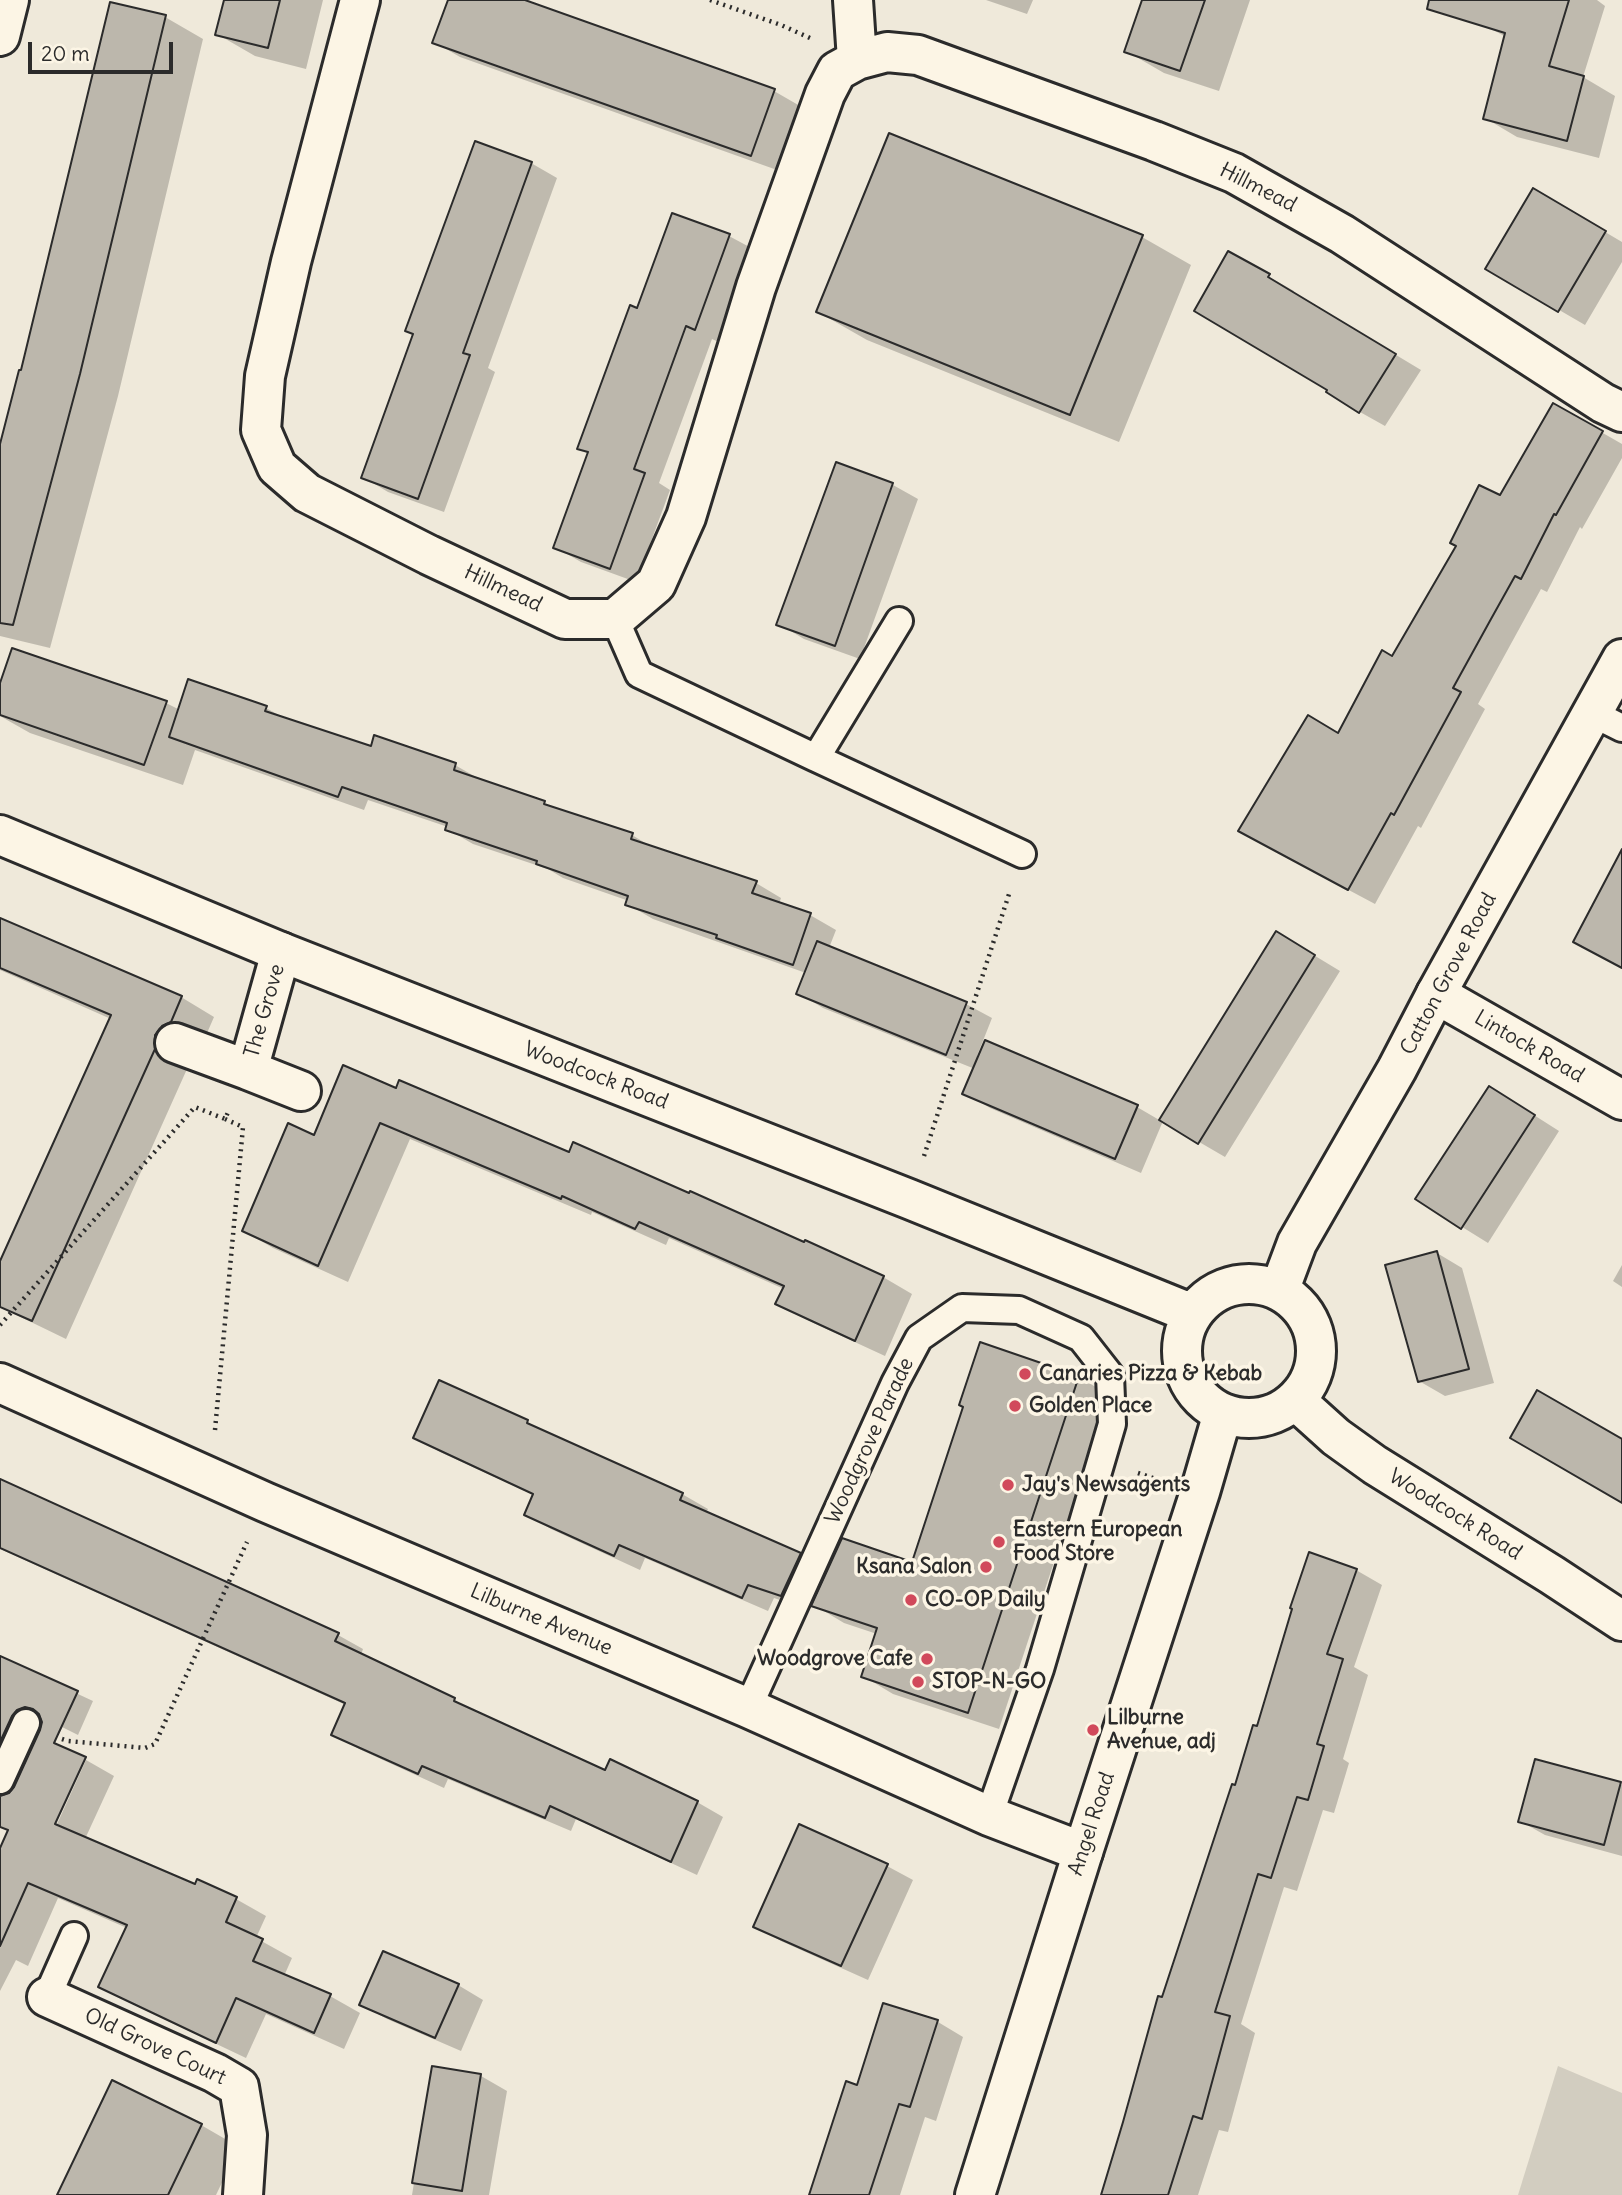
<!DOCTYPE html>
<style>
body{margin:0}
#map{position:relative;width:1622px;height:2195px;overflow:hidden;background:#efe9da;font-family:Delius,sans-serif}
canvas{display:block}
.scale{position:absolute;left:28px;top:42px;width:145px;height:32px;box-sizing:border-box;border:4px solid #2b2b2b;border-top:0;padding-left:9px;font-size:21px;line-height:24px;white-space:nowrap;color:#2b2b2b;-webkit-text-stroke:5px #fcf5e5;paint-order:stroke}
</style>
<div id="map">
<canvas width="1622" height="2195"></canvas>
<div class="scale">20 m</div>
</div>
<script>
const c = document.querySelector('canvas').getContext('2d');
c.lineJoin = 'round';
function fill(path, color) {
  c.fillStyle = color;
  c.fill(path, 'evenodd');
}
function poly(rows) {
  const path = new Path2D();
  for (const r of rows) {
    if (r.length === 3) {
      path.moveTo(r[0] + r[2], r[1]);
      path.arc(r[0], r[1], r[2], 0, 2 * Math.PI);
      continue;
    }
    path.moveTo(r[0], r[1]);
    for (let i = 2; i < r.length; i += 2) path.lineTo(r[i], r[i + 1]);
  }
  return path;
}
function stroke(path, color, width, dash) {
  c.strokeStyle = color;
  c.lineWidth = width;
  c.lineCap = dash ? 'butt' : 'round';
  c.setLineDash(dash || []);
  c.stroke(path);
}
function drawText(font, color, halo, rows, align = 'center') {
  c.font = font + ' Delius,sans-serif';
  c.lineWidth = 7;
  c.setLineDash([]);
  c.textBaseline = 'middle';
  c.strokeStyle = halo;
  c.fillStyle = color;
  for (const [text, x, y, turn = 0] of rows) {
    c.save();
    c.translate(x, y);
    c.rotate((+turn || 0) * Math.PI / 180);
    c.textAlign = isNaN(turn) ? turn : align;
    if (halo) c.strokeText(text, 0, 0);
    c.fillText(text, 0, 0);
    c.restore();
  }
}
fill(poly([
 [1558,2066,1622,2093,1622,2195,1518,2195]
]), '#d2cdc0');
fill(poly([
 [225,0,323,0,306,69,255,56,217,34],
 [449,0,519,0,774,91,800,106,777,170,460,57,434,42],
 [986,0,1033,0,1027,14],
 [1144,0,1250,0,1219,91,1164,73,1126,51],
 [1494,0,1597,0,1605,6,1583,77,1615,96,1599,158,1517,137,1485,118,1506,37,1486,26],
 [165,17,203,39,118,396,50,648,0,636,0,451],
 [531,163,557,178,488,368,495,372,444,512,388,492,363,477],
 [1534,190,1622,242,1622,262,1585,325,1487,268],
 [729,236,755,250,721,343,712,339,659,483,670,490,636,582,581,562,555,547,590,454,579,448],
 [1142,237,1191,265,1119,442,867,340,818,312],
 [1229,254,1294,291,1293,293,1421,370,1385,426,1360,412],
 [1554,405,1622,444,1622,458,1582,529,1580,527,1547,592,1541,589,1478,704,1485,709,1421,828,1418,826,1375,904,1266,846,1501,497],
 [837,464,893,485,918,499,860,659,804,639,779,624],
 [190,682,266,708,288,720,372,748,455,765,481,780,544,803,555,809,632,835,657,850,756,883,781,898,779,904,810,915,836,930,829,948,966,1004,992,1018,977,1056,980,1057,986,1043,1137,1107,1161,1121,1302,948,1340,971,1225,1157,1163,1121,1141,1173,990,1108,965,1093,975,1069,823,1008,798,993,806,973,653,919,627,904,629,901,563,878,548,869,473,844,447,829,448,827,368,800,364,810,195,750,183,785,30,733,0,716,0,689,166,703,180,710],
 [0,920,181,997,214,1017,204,1040,188,1054,187,1069,66,1339,0,1307,0,1266,111,1019,0,970],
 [397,1090,570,1154,883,1277,912,1294,885,1356,807,1320,778,1303,784,1289,669,1238,666,1245,592,1212,591,1215,410,1139,348,1282,273,1248,244,1231,315,1137],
 [1515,1103,1559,1131,1488,1243,1417,1199],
 [1437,1253,1462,1268,1494,1383,1445,1396,1419,1381],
 [1622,1265,1622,1287,1613,1281],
 [982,1344,1079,1377,1109,1395,999,1729,893,1694,863,1676,877,1634,844,1623,814,1605,913,1564,965,1407],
 [527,1422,553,1436,682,1494,708,1509,706,1513,800,1554,826,1569,807,1609,774,1598,768,1611,645,1558,640,1570,551,1529,526,1514,534,1495,440,1452,415,1437],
 [0,1481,338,1635,363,1649,361,1655,454,1700,477,1713,606,1772,697,1802,723,1817,697,1875,576,1819,571,1831,448,1779,444,1788,359,1749,333,1734,346,1705,0,1549],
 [1356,1570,1382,1585,1354,1667,1368,1675,1343,1759,1349,1763,1334,1813,1323,1810,1297,1891,1284,1887,1241,2024,1255,2033,1228,2132,1219,2130,1198,2195,1103,2195,1163,1999,1258,1728],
 [0,1658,93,1701,78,1735,42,1717,36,1717,0,1702],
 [86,1760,114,1776,85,1839,196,1886,198,1881,236,1899,266,1916,256,1938,292,1958,284,1976,330,1996,360,2013,344,2049,266,2014,246,2058,130,2003,100,1986,127,1928,58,1898,28,1966,16,1960,0,1991,0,1852,50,1832,53,1833],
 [1620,1784,1622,1785,1622,1856,1545,1835,1520,1821],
 [887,1866,913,1880,868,1980,781,1941,755,1926],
 [458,1985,483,2000,461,2051,387,2019,361,2004],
 [884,2005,938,2022,963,2037,936,2121,925,2117,900,2195,811,2195,858,2087],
 [433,2068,481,2076,507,2091,489,2195,412,2195],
 [201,2125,239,2147,216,2195,59,2195]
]), '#0003');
const building = poly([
 [224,0,280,0,268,48,215,35,224,0],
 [448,0,525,0,775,89,751,156,432,43,448,0],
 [1142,0,1205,0,1180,71,1124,52,1142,0],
 [1429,0,1569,0,1549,66,1584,76,1567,141,1483,119,1505,33,1427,9,1429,0],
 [110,2,166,15,80,374,13,625,0,623,0,444,19,370,21,370,110,2],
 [889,133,1143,235,1070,415,816,312,889,133],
 [475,141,532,162,463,353,470,355,418,499,361,478,413,334,405,331,475,141],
 [1533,188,1606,231,1558,312,1485,269,1533,188],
 [672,213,730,234,695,330,686,326,634,469,645,473,610,569,553,548,588,452,577,449,630,305,637,308,672,213],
 [1228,251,1270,274,1268,277,1396,354,1359,413,1326,392,1327,390,1194,311,1228,251],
 [1553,403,1603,431,1556,515,1554,514,1521,579,1515,576,1491,619,1453,688,1461,692,1394,815,1391,813,1348,890,1238,831,1308,715,1338,733,1382,650,1392,656,1456,546,1450,543,1479,485,1500,495,1553,403],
 [836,462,893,483,835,646,776,625,836,462],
 [12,648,167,701,144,765,0,715,0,683,12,648],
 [188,679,267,706,265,711,371,746,374,735,456,763,454,770,545,801,544,804,633,833,631,839,757,881,752,893,811,913,793,965,716,938,717,935,625,905,628,896,536,864,537,861,445,830,447,823,342,787,338,797,169,737,188,679],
 [1622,849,1622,968,1573,942,1622,849],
 [0,918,182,996,171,1022,162,1026,155,1035,155,1049,32,1321,0,1307,0,1261,111,1015,0,968,0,918],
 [1276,931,1315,955,1198,1144,1159,1120,1276,931],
 [817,941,967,1002,946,1055,796,994,817,941],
 [985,1040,1138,1105,1115,1159,962,1094,985,1040],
 [343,1065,396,1088,399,1080,569,1152,573,1142,689,1193,690,1191,804,1242,805,1240,884,1276,855,1341,775,1304,784,1286,639,1222,635,1229,562,1196,561,1199,380,1123,318,1266,242,1231,288,1123,314,1135,343,1065],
 [1489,1086,1535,1115,1461,1229,1415,1199,1489,1086],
 [1437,1251,1469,1369,1418,1382,1385,1265,1437,1251],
 [980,1342,1079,1376,968,1713,861,1677,877,1628,811,1606,842,1538,912,1562,963,1407,959,1405,980,1342],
 [439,1380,528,1420,527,1423,683,1493,680,1500,801,1553,781,1596,748,1585,742,1598,619,1545,614,1556,524,1515,533,1494,413,1438,439,1380],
 [1537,1390,1622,1439,1622,1503,1510,1438,1537,1390],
 [0,1479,339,1633,335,1641,455,1698,454,1701,605,1770,610,1759,698,1801,671,1862,550,1806,545,1818,422,1766,418,1774,331,1735,345,1703,0,1548,0,1479],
 [1309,1552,1357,1569,1327,1654,1343,1659,1317,1744,1324,1746,1308,1800,1297,1797,1271,1878,1258,1874,1215,2012,1230,2016,1202,2119,1193,2116,1168,2195,1101,2195,1123,2122,1158,1996,1162,1997,1232,1784,1235,1785,1253,1725,1257,1726,1292,1609,1290,1608,1309,1552],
 [0,1656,78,1691,54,1743,86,1757,55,1824,195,1884,197,1879,237,1897,226,1922,263,1939,253,1961,331,1994,314,2033,236,1998,216,2043,98,1987,127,1925,28,1883,0,1946,0,1848,8,1830,0,1827,0,1796,9,1793,14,1787,40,1730,42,1722,39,1714,33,1709,25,1707,17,1710,12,1716,0,1742,0,1656],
 [1535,1759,1621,1782,1604,1845,1518,1822,1535,1759],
 [799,1824,888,1864,841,1966,753,1927,799,1824],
 [383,1951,459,1984,435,2038,359,2005,383,1951],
 [883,2003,938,2020,910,2107,899,2104,869,2195,809,2195,846,2081,857,2085,883,2003],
 [432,2066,481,2074,462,2191,412,2183,432,2066],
 [112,2080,202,2124,168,2195,57,2195,112,2080]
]);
fill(building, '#bcb7ac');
stroke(building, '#2b2b2b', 2);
const service = poly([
 [615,619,639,674,816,758,899,621],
 [1592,713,1622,728],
 [816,758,1022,854],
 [748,1708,895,1383,919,1338,962,1308,1019,1310,1081,1338,1110,1375,1112,1424,1040,1669,989,1816],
 [0,1780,26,1723],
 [47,1997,74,1936]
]);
const minor = poly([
 [360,0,291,262,265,376,261,430,277,467,307,493,429,555,565,619,615,619,656,584,686,517,756,287,825,94,837,71,857,60,887,52,918,55,1154,141,1234,173,1342,234,1603,403,1622,412],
 [853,0,857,60],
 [0,36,9,0],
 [281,952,248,1070,301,1091],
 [1436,994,1622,1100],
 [175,1043,248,1070],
 [0,1383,265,1502,748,1708,989,1816,1083,1852],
 [47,1997,215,2073,239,2087,247,2135,243,2195]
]);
const tertiary = poly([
 [0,835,281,952,909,1199,1193,1314],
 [1249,1351,67],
 [1279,1291,1297,1243,1397,1069,1436,994,1622,659],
 [1295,1400,1336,1437,1375,1465,1552,1575,1622,1621],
 [975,2195,1083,1852,1200,1492,1223,1413]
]);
stroke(service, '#2b2b2b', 32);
stroke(minor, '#2b2b2b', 44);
stroke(tertiary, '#2b2b2b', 44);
stroke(poly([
 [710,0,781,25,810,38],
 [924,1156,1010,891],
 [0,1325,195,1107,225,1119,229,1110],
 [215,1430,243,1127,225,1119],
 [1138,1473,1156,1479],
 [62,1739,68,1741,145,1748,155,1744,247,1542]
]), '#2b2b2b', 4.5, [2, 5]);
stroke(service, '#fcf5e5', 26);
stroke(minor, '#fcf5e5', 38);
stroke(tertiary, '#fcf5e5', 38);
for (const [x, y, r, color] of [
 [1025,1374,7,"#d1495b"],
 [1015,1406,7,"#d1495b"],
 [1008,1485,7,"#d1495b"],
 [999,1542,7,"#d1495b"],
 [986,1567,7,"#d1495b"],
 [911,1600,7,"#d1495b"],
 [927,1659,7,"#d1495b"],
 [918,1682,7,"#d1495b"],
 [1093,1730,7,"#d1495b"]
]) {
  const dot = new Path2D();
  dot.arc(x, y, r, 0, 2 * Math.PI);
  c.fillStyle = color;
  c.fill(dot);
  stroke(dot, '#fcf5e5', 2.5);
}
drawText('21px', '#2b2b2b', '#fcf5e5', [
 ["Hillmead",1258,188,27],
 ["Hillmead",503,589,25],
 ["Catton Grove Road",1449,974,-62],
 ["The Grove",265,1011,-74],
 ["Lintock Road",1529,1047,30],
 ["Woodcock Road",596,1076,21],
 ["Woodgrove Parade",870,1441,-65],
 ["Woodcock Road",1455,1515,32],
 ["Lilburne Avenue",541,1620,23],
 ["Angel Road",1092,1824,-72],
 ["Old Grove Court",155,2047,25]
]);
drawText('bold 21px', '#2b2b2b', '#fcf5e5', [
 ["Canaries Pizza & Kebab",1039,1374],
 ["Golden Place",1029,1406],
 ["Jay's Newsagents",1022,1485],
 ["Eastern European",1013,1530],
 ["Food Store",1013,1554],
 ["Ksana Salon",972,1567,"right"],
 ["CO-OP Daily",925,1600],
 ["Woodgrove Cafe",913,1659,"right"],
 ["STOP-N-GO",932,1682],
 ["Lilburne",1107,1718],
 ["Avenue, adj",1107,1742]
], 'left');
</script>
